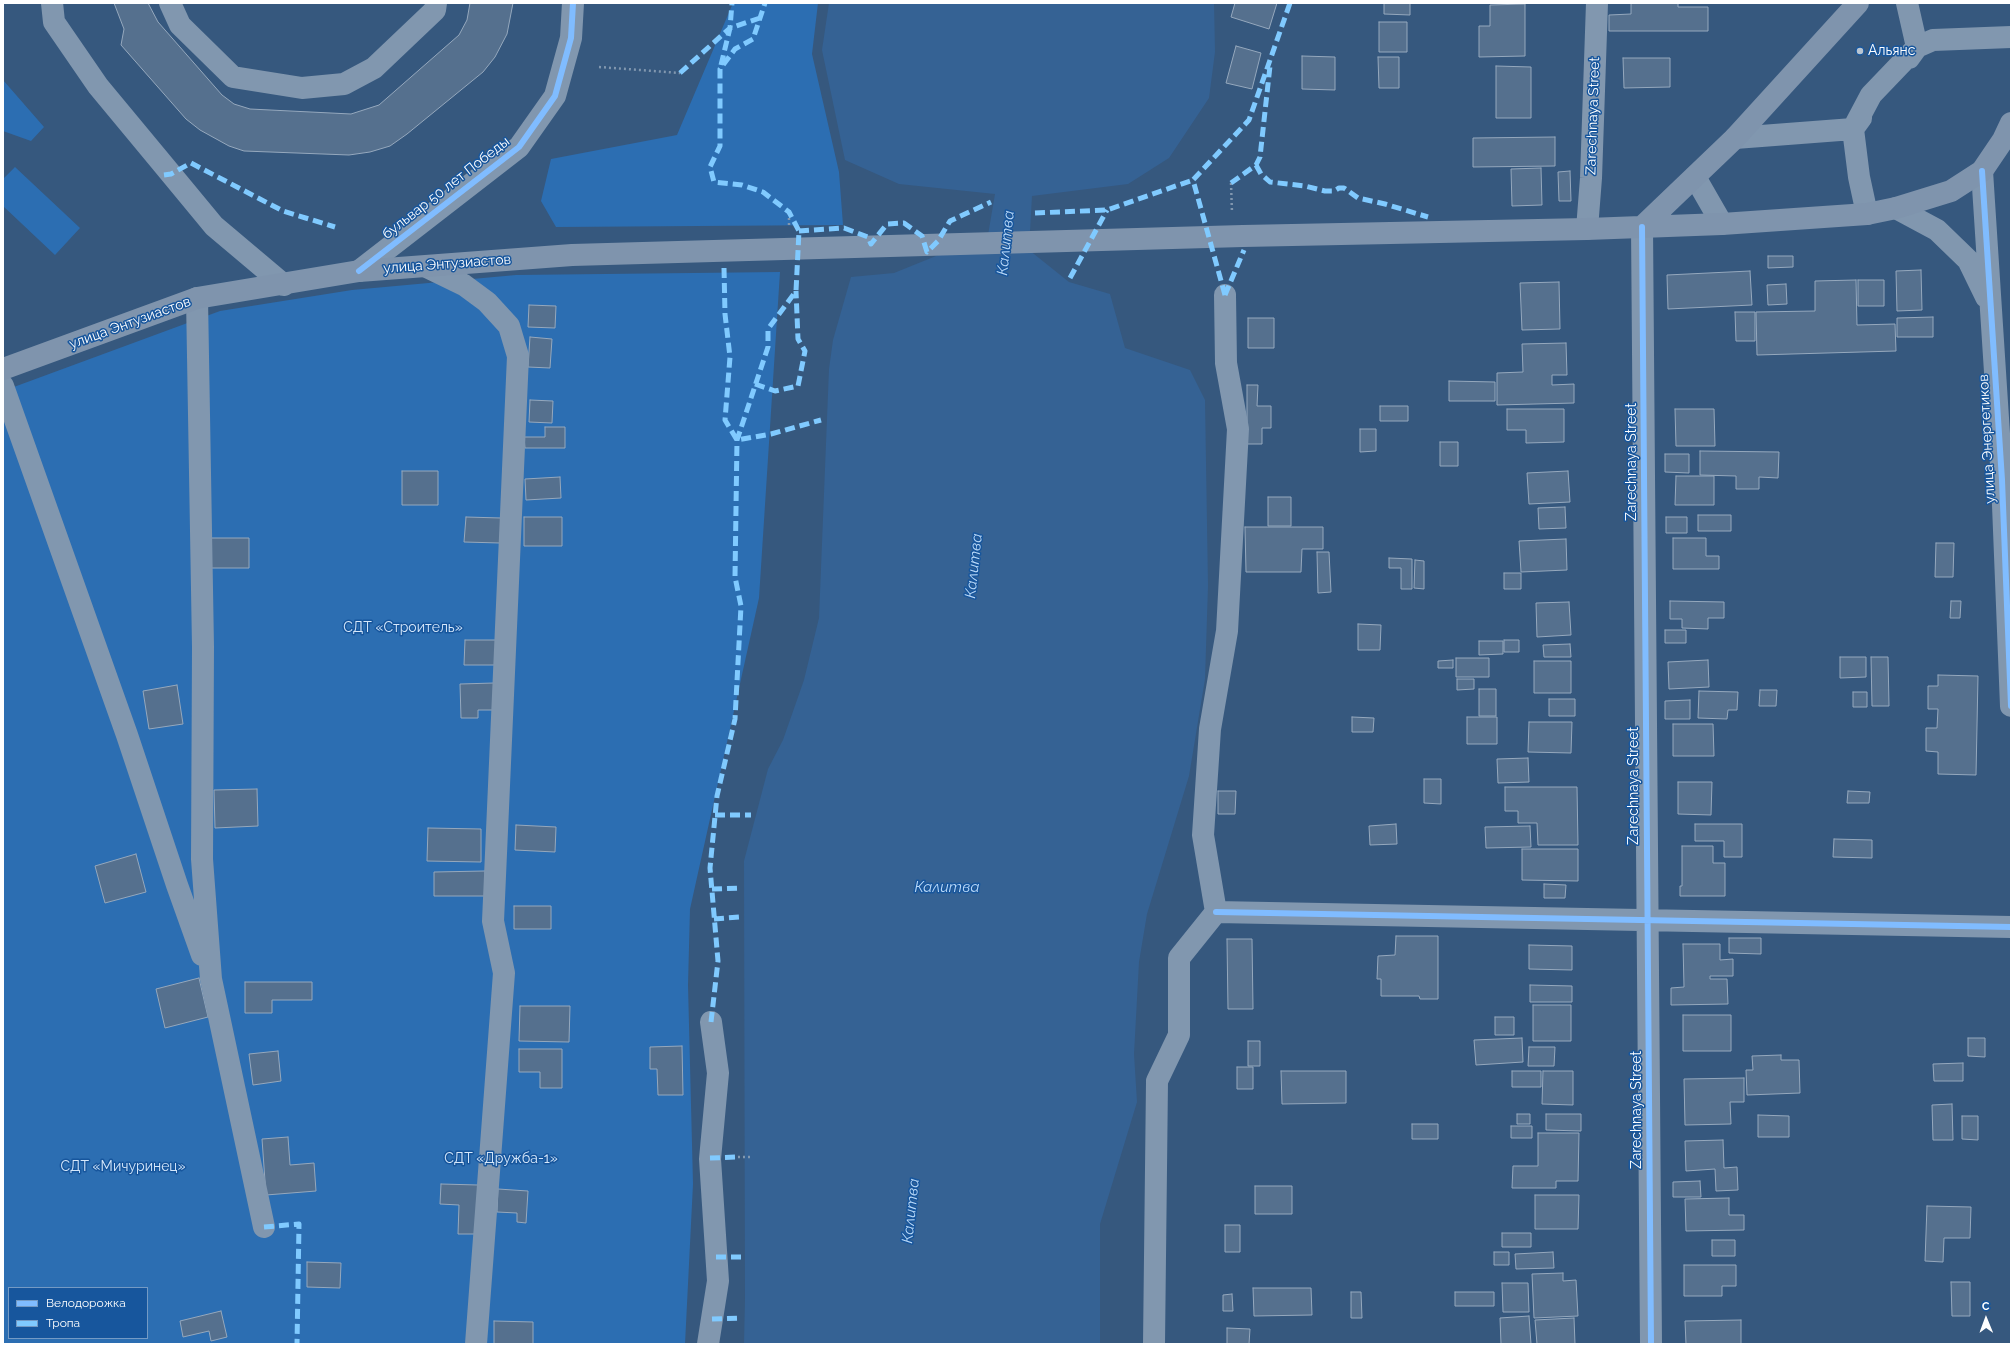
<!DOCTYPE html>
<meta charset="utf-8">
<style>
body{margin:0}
#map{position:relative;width:2014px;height:1347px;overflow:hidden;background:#36587e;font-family:Raleway,sans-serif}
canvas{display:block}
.frame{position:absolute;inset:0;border:4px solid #fff;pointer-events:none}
.legend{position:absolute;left:8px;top:1287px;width:140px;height:52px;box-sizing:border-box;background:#17569d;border:1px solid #749ac4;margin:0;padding:5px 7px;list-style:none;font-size:12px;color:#fff}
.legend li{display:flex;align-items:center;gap:8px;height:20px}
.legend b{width:20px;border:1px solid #749ac4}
.north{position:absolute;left:1966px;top:1299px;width:40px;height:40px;-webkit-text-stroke:3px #17569d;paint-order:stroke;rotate:359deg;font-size:11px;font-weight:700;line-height:16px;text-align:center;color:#fff}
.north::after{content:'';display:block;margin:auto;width:14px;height:18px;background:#fff;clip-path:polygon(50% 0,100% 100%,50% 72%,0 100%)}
</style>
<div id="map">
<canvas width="2014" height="1347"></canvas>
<div class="frame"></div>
<ul class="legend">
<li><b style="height:5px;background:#80bcff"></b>Велодорожка</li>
<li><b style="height:5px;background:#80caff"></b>Тропа</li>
</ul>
<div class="north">С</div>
</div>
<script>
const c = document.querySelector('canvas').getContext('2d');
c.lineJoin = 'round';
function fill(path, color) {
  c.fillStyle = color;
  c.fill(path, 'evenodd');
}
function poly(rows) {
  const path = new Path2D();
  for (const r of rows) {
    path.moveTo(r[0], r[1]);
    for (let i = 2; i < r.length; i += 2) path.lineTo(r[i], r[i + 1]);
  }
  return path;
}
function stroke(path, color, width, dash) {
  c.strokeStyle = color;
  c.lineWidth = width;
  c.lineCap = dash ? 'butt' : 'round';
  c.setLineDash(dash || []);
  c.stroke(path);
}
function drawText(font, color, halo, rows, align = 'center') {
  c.font = font + ' Raleway,sans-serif';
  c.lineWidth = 3;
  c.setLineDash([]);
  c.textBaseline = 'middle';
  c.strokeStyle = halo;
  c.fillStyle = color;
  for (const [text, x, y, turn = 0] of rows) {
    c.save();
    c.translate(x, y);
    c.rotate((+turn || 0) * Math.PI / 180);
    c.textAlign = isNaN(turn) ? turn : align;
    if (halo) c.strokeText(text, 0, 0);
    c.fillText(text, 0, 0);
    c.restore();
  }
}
fill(poly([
 [733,3,818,3,812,54,839,172,843,225,556,227,541,201,551,159,677,135],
 [3,80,44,127,31,141,3,131],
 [15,167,80,228,55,255,3,206,3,179],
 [780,272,759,598,690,909,688,985,693,1184,685,1344,3,1344,3,391,220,311,352,290,516,275],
 [9,1288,147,1288,147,1338,9,1338]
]), '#2c6eb2');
fill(poly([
 [829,3,1214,3,1215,52,1209,98,1169,158,1128,184,1032,196,1029,250,1069,282,1110,294,1125,348,1190,370,1205,400,1208,586,1205,679,1189,776,1147,914,1139,962,1134,1054,1137,1102,1100,1224,1100,1344,744,1344,745,1300,744,861,768,769,783,740,804,680,819,618,829,369,833,340,851,277,894,273,988,235,995,194,899,184,845,160,822,50]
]), '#356294');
const building = poly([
 [114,3,148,3,158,22,222,95,234,104,250,109,351,114,379,105,459,35,467,20,470,3,513,3,507,34,495,57,483,72,407,134,390,146,370,152,349,155,244,151,229,146,200,130,186,119,121,45,124,29,114,3],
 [1235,3,1277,3,1269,29,1231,17,1235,3],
 [1384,3,1410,3,1410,15,1384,14,1384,3],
 [1631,3,1678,3,1678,7,1708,7,1708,31,1609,31,1609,15,1631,14,1631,3],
 [1525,4,1525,56,1479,57,1479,26,1490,26,1490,5,1525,4],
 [1379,22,1407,22,1407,52,1379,52,1379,22],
 [1236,46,1261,53,1252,89,1226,83,1236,46],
 [1302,56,1335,57,1335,90,1302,89,1302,56],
 [1378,57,1399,57,1399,88,1379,88,1378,57],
 [1623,58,1670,58,1670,87,1624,88,1623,58],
 [1496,66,1531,67,1531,118,1496,118,1496,66],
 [1555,137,1555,166,1473,167,1473,138,1555,137],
 [1541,168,1542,205,1512,206,1511,169,1541,168],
 [1570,171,1571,201,1559,201,1558,172,1570,171],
 [1768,256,1793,256,1793,267,1768,268,1768,256],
 [1921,270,1922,310,1897,311,1896,271,1921,270],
 [1750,271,1752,305,1668,309,1667,275,1750,271],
 [1856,280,1857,325,1895,324,1896,351,1757,355,1756,312,1815,311,1815,281,1856,280],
 [1858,280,1884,280,1884,306,1858,306,1858,280],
 [1559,282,1560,329,1522,330,1520,283,1559,282],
 [1786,284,1787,304,1768,305,1767,285,1786,284],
 [529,305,556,306,555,328,528,327,529,305],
 [1735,312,1755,312,1755,341,1736,341,1735,312],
 [1933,317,1933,337,1897,337,1897,318,1933,317],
 [1248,318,1274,318,1274,348,1248,348,1248,318],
 [530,337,552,339,550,368,528,367,530,337],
 [1566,343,1567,375,1552,375,1552,385,1574,384,1574,403,1497,405,1497,373,1523,372,1522,344,1566,343],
 [1449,381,1495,382,1495,401,1449,401,1449,381],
 [1247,385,1258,385,1257,406,1271,406,1271,428,1262,428,1262,444,1247,444,1247,385],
 [530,400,553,401,552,423,529,422,530,400],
 [1380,406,1408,406,1408,421,1380,421,1380,406],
 [1507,409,1564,409,1564,442,1526,443,1526,430,1507,430,1507,409],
 [1675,409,1714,409,1715,446,1676,446,1675,409],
 [545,427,565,427,565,448,525,448,524,437,545,437,545,427],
 [1360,429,1376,429,1376,451,1360,452,1360,429],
 [1440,442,1458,442,1458,466,1440,466,1440,442],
 [1700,451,1779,452,1778,478,1759,477,1759,489,1736,489,1736,476,1700,475,1700,451],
 [1665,454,1689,454,1689,473,1665,472,1665,454],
 [402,471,438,471,438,505,402,505,402,471],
 [1568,471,1570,502,1529,504,1527,473,1568,471],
 [1676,476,1714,476,1714,505,1675,505,1676,476],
 [560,477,561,498,526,500,525,479,560,477],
 [1268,497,1291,497,1291,526,1268,526,1268,497],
 [1565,507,1566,528,1539,529,1538,508,1565,507],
 [1698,515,1731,515,1731,531,1698,531,1698,515],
 [466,517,501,518,500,543,464,542,466,517],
 [524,517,562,517,562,546,524,546,524,517],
 [1666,517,1687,517,1687,533,1666,533,1666,517],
 [1245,527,1323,527,1323,549,1302,549,1301,572,1246,572,1245,527],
 [211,538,249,538,249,568,211,568,211,538],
 [1673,538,1706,538,1706,556,1719,556,1719,569,1673,569,1673,538],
 [1566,539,1567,570,1521,572,1519,541,1566,539],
 [1936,543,1954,543,1953,577,1935,577,1936,543],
 [1317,552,1329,552,1331,592,1318,593,1317,552],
 [1389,558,1412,559,1412,589,1401,589,1401,568,1389,568,1389,558],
 [1415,560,1424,561,1424,589,1414,588,1415,560],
 [1504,573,1521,573,1521,589,1504,589,1504,573],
 [1670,601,1724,602,1724,618,1708,618,1708,629,1682,628,1682,619,1670,619,1670,601],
 [1951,601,1961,601,1960,618,1950,618,1951,601],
 [1569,602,1571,635,1537,637,1536,603,1569,602],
 [1358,624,1381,625,1380,650,1358,650,1358,624],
 [1665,630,1686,630,1686,643,1665,643,1665,630],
 [465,640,497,640,496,665,464,665,465,640],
 [1504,640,1519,640,1519,652,1504,652,1504,640],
 [1479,641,1503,641,1503,654,1479,655,1479,641],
 [1570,644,1571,657,1544,657,1543,645,1570,644],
 [1840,657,1866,657,1866,677,1840,678,1840,657],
 [1871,657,1888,657,1889,706,1872,706,1871,657],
 [1456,658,1489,658,1489,677,1456,677,1456,658],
 [1453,660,1453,668,1438,668,1438,661,1453,660],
 [1708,660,1709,687,1669,689,1668,662,1708,660],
 [1534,661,1571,661,1571,693,1534,693,1534,661],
 [1938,675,1978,676,1976,775,1938,774,1938,752,1926,751,1926,728,1937,728,1938,709,1928,709,1928,686,1938,686,1938,675],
 [1457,679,1474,679,1474,689,1457,690,1457,679],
 [494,683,495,710,478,710,478,718,461,718,460,684,494,683],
 [177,685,183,724,149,729,143,691,177,685],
 [1479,689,1496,689,1496,716,1479,716,1479,689],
 [1760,690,1777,690,1776,706,1759,706,1760,690],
 [1699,691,1738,692,1737,710,1728,710,1727,719,1698,718,1699,691],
 [1853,692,1867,692,1867,707,1853,707,1853,692],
 [1549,699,1575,699,1575,716,1549,716,1549,699],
 [1690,700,1690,719,1665,719,1665,701,1690,700],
 [1352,717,1374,718,1373,732,1352,732,1352,717],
 [1467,717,1497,717,1497,744,1467,744,1467,717],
 [1529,722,1572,722,1571,753,1528,752,1529,722],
 [1673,724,1713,724,1714,756,1673,756,1673,724],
 [1528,758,1529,782,1498,783,1497,759,1528,758],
 [1424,779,1441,779,1441,804,1424,803,1424,779],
 [1678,782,1712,782,1711,815,1678,814,1678,782],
 [1505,787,1577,787,1578,845,1538,845,1537,823,1518,823,1518,811,1505,811,1505,787],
 [257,789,258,826,215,828,214,790,257,789],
 [1218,791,1236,791,1235,814,1218,814,1218,791],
 [1848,791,1870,792,1869,803,1847,803,1848,791],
 [1396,824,1397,844,1370,845,1369,826,1396,824],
 [1695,824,1742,824,1742,857,1724,857,1724,841,1695,841,1695,824],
 [516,825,556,827,555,852,515,850,516,825],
 [1530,826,1531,847,1486,848,1485,827,1530,826],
 [428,828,481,829,481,862,427,861,428,828],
 [1834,839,1872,840,1872,858,1833,857,1834,839],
 [1682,846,1713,846,1713,863,1725,863,1725,896,1680,896,1680,886,1682,886,1682,846],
 [1522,849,1578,849,1578,881,1522,880,1522,849],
 [136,854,146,892,105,903,95,866,136,854],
 [485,871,485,896,434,896,434,872,485,871],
 [1544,884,1566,885,1565,898,1544,898,1544,884],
 [514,906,551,906,551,929,514,929,514,906],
 [1396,936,1438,936,1438,999,1420,999,1419,996,1381,996,1381,979,1377,979,1378,956,1395,955,1396,936],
 [1729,938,1761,938,1761,954,1729,953,1729,938],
 [1227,939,1252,939,1253,1009,1228,1009,1227,939],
 [1683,944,1720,944,1720,960,1733,959,1733,976,1710,976,1710,979,1727,979,1728,1004,1671,1005,1671,988,1684,987,1683,944],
 [1529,945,1572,946,1572,970,1529,969,1529,945],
 [199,978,208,1017,165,1028,156,989,199,978],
 [245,982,312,982,312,1000,272,1000,272,1013,245,1013,245,982],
 [1530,985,1572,986,1572,1002,1530,1002,1530,985],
 [1533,1005,1571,1005,1571,1041,1533,1041,1533,1005],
 [520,1006,570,1006,569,1042,519,1041,520,1006],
 [1683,1015,1731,1015,1731,1051,1683,1051,1683,1015],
 [1495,1017,1514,1017,1514,1035,1495,1035,1495,1017],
 [1522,1038,1523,1062,1476,1065,1474,1040,1522,1038],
 [1968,1038,1985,1038,1985,1057,1968,1056,1968,1038],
 [1248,1041,1260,1041,1260,1066,1248,1066,1248,1041],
 [682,1046,683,1095,658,1095,657,1069,650,1069,650,1047,682,1046],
 [1529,1047,1555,1047,1554,1066,1528,1066,1529,1047],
 [519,1049,562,1049,562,1088,540,1088,540,1072,519,1072,519,1049],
 [278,1051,281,1081,253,1085,249,1054,278,1051],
 [1781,1055,1781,1060,1799,1060,1800,1093,1747,1095,1746,1070,1753,1070,1752,1056,1781,1055],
 [1963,1063,1963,1081,1934,1081,1933,1064,1963,1063],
 [1237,1067,1253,1067,1253,1089,1237,1089,1237,1067],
 [1281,1071,1346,1071,1346,1103,1282,1104,1281,1071],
 [1512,1071,1541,1071,1541,1087,1512,1087,1512,1071],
 [1543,1071,1573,1071,1573,1105,1542,1104,1543,1071],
 [1744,1078,1744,1102,1730,1102,1731,1124,1685,1125,1684,1079,1744,1078],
 [1952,1104,1953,1140,1933,1140,1932,1105,1952,1104],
 [1517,1114,1530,1114,1530,1124,1517,1124,1517,1114],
 [1546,1114,1581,1114,1581,1131,1546,1130,1546,1114],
 [1758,1115,1789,1116,1789,1137,1758,1137,1758,1115],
 [1962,1116,1978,1116,1978,1140,1962,1139,1962,1116],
 [1412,1124,1438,1124,1438,1139,1412,1139,1412,1124],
 [1511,1126,1532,1126,1532,1138,1511,1138,1511,1126],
 [1538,1133,1579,1133,1578,1181,1556,1181,1556,1188,1512,1188,1513,1166,1538,1166,1538,1133],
 [288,1137,290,1165,314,1163,316,1191,266,1195,262,1139,288,1137],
 [1723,1140,1724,1168,1737,1167,1738,1190,1716,1191,1715,1169,1686,1171,1685,1141,1723,1140],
 [1700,1181,1701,1197,1673,1197,1673,1182,1700,1181],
 [441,1184,478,1185,476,1234,458,1234,459,1205,440,1204,441,1184],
 [1255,1186,1292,1186,1292,1214,1255,1214,1255,1186],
 [498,1189,528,1191,526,1223,517,1222,517,1213,497,1212,498,1189],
 [1535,1195,1579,1195,1578,1229,1535,1229,1535,1195],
 [1729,1198,1729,1215,1744,1215,1744,1230,1686,1231,1685,1199,1729,1198],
 [1927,1206,1971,1207,1970,1238,1944,1238,1943,1262,1925,1261,1927,1206],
 [1225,1225,1240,1225,1240,1252,1225,1252,1225,1225],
 [1502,1233,1531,1233,1531,1247,1502,1247,1502,1233],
 [1712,1240,1735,1240,1735,1256,1712,1256,1712,1240],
 [1494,1252,1509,1252,1509,1265,1494,1265,1494,1252],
 [1553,1252,1554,1268,1516,1269,1515,1254,1553,1252],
 [307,1262,341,1263,340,1288,307,1287,307,1262],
 [1684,1265,1736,1265,1736,1286,1722,1286,1722,1296,1684,1296,1684,1265],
 [1563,1273,1563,1281,1576,1280,1578,1316,1534,1318,1532,1274,1563,1273],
 [1951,1282,1970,1282,1970,1316,1952,1316,1951,1282],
 [1502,1283,1528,1283,1529,1312,1503,1312,1502,1283],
 [1253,1288,1311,1288,1312,1315,1254,1316,1253,1288],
 [1351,1292,1361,1292,1362,1318,1351,1318,1351,1292],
 [1455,1292,1494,1292,1494,1306,1455,1306,1455,1292],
 [1232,1294,1233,1311,1223,1311,1223,1295,1232,1294],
 [221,1311,227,1337,211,1341,209,1331,183,1337,180,1321,221,1311],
 [1529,1316,1531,1344,1501,1344,1500,1318,1529,1316],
 [1574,1318,1575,1344,1537,1344,1535,1320,1574,1318],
 [1741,1320,1741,1344,1686,1344,1685,1321,1741,1320],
 [494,1321,533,1322,533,1344,494,1344,494,1321],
 [1227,1328,1250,1329,1249,1344,1227,1344,1227,1328]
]);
fill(building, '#55708e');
stroke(building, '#95a8bd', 1);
stroke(poly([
 [599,67,680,73],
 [1231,183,1232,213],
 [789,225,789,212],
 [738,1157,752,1157]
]), '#8197af', 2.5, [2, 3]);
stroke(poly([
 [52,3,54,22,98,86,171,174,214,226,284,285],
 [170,3,180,25,233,77,302,88,344,84,374,68,435,10,436,3],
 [1907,3,1917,47,1909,58],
 [1735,138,1853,129,1861,118],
 [1982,171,2002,480,2011,706],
 [1695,177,1722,224],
 [1896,208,1937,230,1968,260,1986,297],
 [1867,214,1859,177,1853,129,1871,95,1917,47,1933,40,2011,37],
 [1642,227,1651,1344],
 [1587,229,1591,178,1597,3],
 [427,267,464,285,487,302,509,326,518,356,493,921,504,973,476,1344],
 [359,271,519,147,555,96,571,38,573,3],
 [197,298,203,647,202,859,211,979,264,1227],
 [3,386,127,735,177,885,202,955],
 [1216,912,2011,927],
 [708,1344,718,1281,710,1159,718,1073,711,1022],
 [1154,1344,1157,1081,1179,1035,1179,958,1216,912,1203,835,1210,729,1227,631,1238,429,1226,363,1225,295]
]), '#8197af', 22);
stroke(poly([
 [1642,227,1735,138,1858,3],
 [3,369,197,298,359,271,572,255,1243,236,1587,229,1722,224,1867,214,1896,208,1951,191,1982,171,2003,140,2011,123]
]), '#7f94ad', 22);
stroke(poly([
 [721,65,730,28,760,18],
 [680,73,730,28,732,3],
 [1256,165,1261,174,1270,182,1305,186,1325,191,1334,191,1339,188,1344,188,1358,198,1385,204,1428,217],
 [164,175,171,174,191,163,283,211,335,227],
 [1231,183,1256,165,1260,157,1270,66],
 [1035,213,1107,210,1193,180],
 [799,231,844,228,868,237,871,244,887,224,904,223,922,236,927,252,938,241,950,221,991,202],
 [724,268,725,314,730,357,725,420,737,440,771,434,821,420],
 [1070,278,1107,210],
 [1225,295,1193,180,1249,120,1290,3],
 [1225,295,1244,250],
 [755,384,775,391,798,386,805,351,798,339,796,291],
 [715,815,751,815],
 [712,889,741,888],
 [714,919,740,917],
 [711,1022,718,961,710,868,717,796,735,719,741,606,735,577,737,440,768,347,768,329,796,291,799,231,789,212,763,192,742,185,714,182,710,167,720,146,720,69,735,49,753,39,765,3],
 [710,1158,738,1157],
 [264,1227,299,1224,297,1344],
 [716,1257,742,1257],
 [712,1319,741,1318]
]), '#80caff', 5, [10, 5]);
stroke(poly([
 [1982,171,2002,480,2011,706],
 [1642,227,1651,1344],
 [359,271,519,147,555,96,571,38,573,3],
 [1216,912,2011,927]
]), '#80bcff', 6);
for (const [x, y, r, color] of [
 [1860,51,4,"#b9c5d2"]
]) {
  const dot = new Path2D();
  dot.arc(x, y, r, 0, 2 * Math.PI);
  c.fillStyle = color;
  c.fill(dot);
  stroke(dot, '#17569d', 1.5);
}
drawText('14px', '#fff', '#17569d', [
 ["Альянс",1868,51]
], 'left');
drawText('14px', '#fff', '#17569d', [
 ["Zarechnaya Street",1593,116,-88],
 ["бульвар 50 лет Победы",446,188,-38],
 ["улица Энтузиастов",447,264,-4],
 ["улица Энтузиастов",130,323,-20],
 ["улица Энергетиков",1987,439,-93],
 ["Zarechnaya Street",1632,462,-90],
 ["Zarechnaya Street",1634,786,-90],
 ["Zarechnaya Street",1637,1110,-90]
]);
drawText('14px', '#d7e9fc', '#17569d', [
 ["СДТ «Строитель»",403,628],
 ["СДТ «Дружба-1»",501,1159],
 ["СДТ «Мичуринец»",123,1167]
]);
drawText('italic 15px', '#bbdaf9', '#17569d', [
 ["Калитва",1006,243,-84],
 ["Калитва",974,566,-84],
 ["Калитва",947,887],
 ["Калитва",911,1211,-84]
]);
</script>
